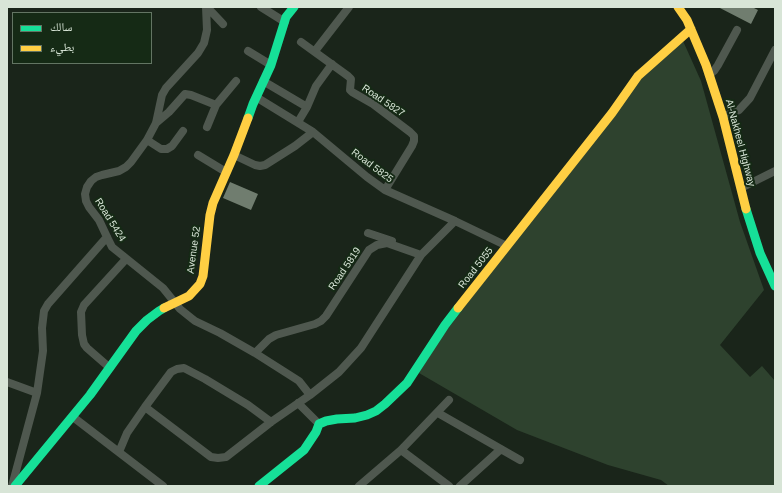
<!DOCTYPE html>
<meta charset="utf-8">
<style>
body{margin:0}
#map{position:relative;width:782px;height:493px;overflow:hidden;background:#1a251a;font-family:Arial,"Noto Naskh Arabic",sans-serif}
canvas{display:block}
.frame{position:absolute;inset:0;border:8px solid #d8e5d7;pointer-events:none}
.legend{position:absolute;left:12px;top:12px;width:140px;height:52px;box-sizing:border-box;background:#152a15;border:1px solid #637563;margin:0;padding:5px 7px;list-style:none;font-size:12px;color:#d8e5d7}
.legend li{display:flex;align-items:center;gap:8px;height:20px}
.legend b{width:20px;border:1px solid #637563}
</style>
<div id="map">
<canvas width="782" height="493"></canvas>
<div class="frame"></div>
<ul class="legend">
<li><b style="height:5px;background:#16e098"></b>سالك</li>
<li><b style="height:5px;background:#ffcf43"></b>بطيء</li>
</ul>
</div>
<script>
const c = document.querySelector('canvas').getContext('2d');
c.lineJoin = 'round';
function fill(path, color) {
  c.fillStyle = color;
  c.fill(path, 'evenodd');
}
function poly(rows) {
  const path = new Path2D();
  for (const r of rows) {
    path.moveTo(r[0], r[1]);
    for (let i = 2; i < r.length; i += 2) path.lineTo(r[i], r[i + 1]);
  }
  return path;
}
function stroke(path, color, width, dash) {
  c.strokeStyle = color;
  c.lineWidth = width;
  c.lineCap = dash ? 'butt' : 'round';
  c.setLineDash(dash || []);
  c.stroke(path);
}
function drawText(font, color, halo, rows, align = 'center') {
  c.font = font + ' Arial,sans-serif';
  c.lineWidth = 4;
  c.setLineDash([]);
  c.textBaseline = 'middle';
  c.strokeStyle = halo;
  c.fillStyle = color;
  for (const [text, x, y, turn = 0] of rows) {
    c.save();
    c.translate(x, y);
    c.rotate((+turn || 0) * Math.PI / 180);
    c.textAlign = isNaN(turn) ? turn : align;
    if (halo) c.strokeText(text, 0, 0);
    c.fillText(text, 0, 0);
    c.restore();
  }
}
fill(poly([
 [683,41,701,81,740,222,764,290,720,345,750,377,762,366,775,381,775,486,669,486,661,480,608,465,517,430,419,373,440,339,642,75]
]), '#2e422e');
fill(poly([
 [718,7,752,7,758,10,751,24],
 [230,182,258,194,251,210,223,198]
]), '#707d6f');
stroke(poly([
 [206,7,207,30,204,43,198,53,166,88,162,95,156,123,147,140,131,162,126,167,119,171,102,175,96,177,91,181,87,187,85,194,86,201,89,207,99,220,107,237,112,247,163,288,180,309,195,321,220,333,255,353,299,381,310,395],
 [207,7,223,24],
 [261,7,285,22],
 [301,42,348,76,351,79,350,90,352,92,373,104,410,132,414,136,414,141,412,146,385,190],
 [248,51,271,65],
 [315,51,349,7],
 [709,75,714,71,718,65,737,30],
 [263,81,307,107],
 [256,97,313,132,367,177,385,190,455,221,507,246],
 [723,117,739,110,750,98,775,50],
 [298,122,307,107,316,86,332,64],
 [156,123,169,112,185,94,191,95,216,105,236,81],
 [207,127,216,105],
 [147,140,161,149,167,149,172,146,183,131],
 [198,155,226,172],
 [234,155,255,165,260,166,265,165,295,146,313,132],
 [741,188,775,171],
 [368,233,392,241],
 [255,353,269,339,276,335,315,324,321,321,326,316,369,250,377,245,387,243,421,255,455,221],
 [110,368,87,348,84,344,82,335,81,312,84,305,126,259],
 [7,382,37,393],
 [298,403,319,424],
 [145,407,211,457,218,458,226,457,271,422,310,395,339,372,361,348,421,255],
 [438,413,520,460],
 [73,417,163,486],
 [401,450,449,486],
 [119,452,127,433,145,407,171,372,177,369,184,368,205,379,248,405,271,422],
 [12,486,37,393,43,351,42,328,44,311,48,304,107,237],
 [359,486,401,450,449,400],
 [460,486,501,449]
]), '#4f584f', 8);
stroke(poly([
 [248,118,253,104,271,65,286,17,294,7],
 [746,209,760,253,775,286],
 [15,486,90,395,136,331,147,320,159,311,164,308],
 [259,486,304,450,316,432,319,424,326,421,337,419,355,418,367,415,376,411,385,404,407,383,445,325,458,308]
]), '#16e098', 9);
stroke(poly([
 [678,7,687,20,706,65,723,117,746,209],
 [164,308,189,296,200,284,203,276,210,215,213,203,234,155,248,118],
 [458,308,612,113,638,76,691,29]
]), '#ffcf43', 9);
drawText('10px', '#d8e5d7', '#152a15', [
 ["Road 5827",383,101,34],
 ["Al-Nakheel Highway",740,143,75],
 ["Road 5825",372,166,37],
 ["Road 5424",110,220,58],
 ["Avenue 52",194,250,-82],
 ["Road 5055",476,268,-52],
 ["Road 5819",345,269,-56]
]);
</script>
